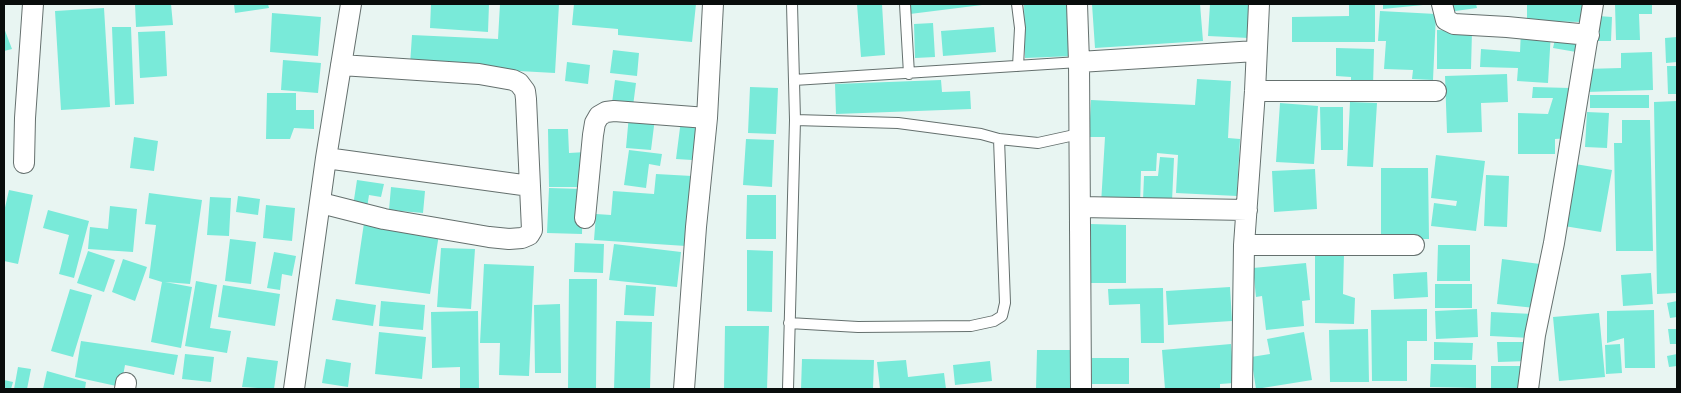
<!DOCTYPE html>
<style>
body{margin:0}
#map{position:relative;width:1681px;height:393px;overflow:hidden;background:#e8f5f2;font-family:Montserrat,sans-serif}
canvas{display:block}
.frame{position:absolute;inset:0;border:5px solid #090d0c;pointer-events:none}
</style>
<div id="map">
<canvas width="1681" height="393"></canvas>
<div class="frame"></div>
</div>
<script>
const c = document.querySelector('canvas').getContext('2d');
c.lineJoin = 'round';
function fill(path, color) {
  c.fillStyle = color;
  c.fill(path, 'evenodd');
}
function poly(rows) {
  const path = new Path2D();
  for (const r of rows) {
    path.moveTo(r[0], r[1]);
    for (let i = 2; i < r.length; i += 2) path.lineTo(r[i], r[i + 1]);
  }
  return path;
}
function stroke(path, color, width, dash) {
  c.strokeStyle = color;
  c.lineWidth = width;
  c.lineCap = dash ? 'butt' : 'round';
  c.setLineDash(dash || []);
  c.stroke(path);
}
fill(poly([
 [135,4,171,4,173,25,136,27],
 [234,4,268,4,269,8,235,13],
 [431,4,489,4,488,32,430,28],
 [500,4,559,4,555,73,410,65,412,35,498,39],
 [574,4,696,4,692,42,618,35,618,29,572,25],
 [857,4,882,4,885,55,861,57],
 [908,4,982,4,982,5,910,14],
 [1024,4,1071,4,1073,56,1025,58],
 [1092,4,1200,4,1203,41,1095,48],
 [1210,4,1250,4,1249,38,1208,36],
 [1349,4,1375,4,1375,42,1292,42,1292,17,1349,16],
 [1383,4,1423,4,1423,5,1383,9],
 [1446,4,1476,4,1477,8,1448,12],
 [1527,4,1584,4,1584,22,1527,21],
 [1615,4,1652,4,1652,14,1639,14,1640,40,1616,40],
 [104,8,110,107,61,110,55,11],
 [1380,11,1436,14,1433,80,1412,79,1413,70,1384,69,1386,41,1378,41],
 [272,13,321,17,318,56,270,52],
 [1598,16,1612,17,1611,41,1597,41],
 [933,23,935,57,915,58,914,24],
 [112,27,131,27,134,104,115,105],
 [994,27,996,52,943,56,941,31],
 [4,28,12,49,4,51],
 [1437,30,1472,31,1471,69,1437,69],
 [1521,30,1551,32,1548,83,1517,81,1518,68,1480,67,1481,49,1520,52],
 [165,31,167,76,140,78,138,32],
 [1556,35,1583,40,1582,53,1553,48],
 [1677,37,1677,62,1666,63,1665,38],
 [1336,48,1374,49,1373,87,1351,86,1351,77,1336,76],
 [613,50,639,53,637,76,610,73],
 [1652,52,1653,90,1586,92,1585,69,1621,68,1621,53],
 [283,60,321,63,318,93,281,90],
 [567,62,590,65,588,84,565,81],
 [1667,66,1677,66,1677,94,1668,94],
 [1507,74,1508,102,1481,103,1482,132,1447,133,1445,76],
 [1197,79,1231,81,1228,138,1240,139,1237,196,1176,193,1178,155,1157,153,1156,171,1141,171,1140,206,1101,204,1105,137,1089,137,1091,100,1195,105],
 [615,80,636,83,633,106,612,103],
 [941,80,942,92,970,91,971,109,836,114,835,84],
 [750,87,778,88,776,134,748,133],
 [1533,87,1570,88,1570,138,1555,139,1555,154,1518,154,1518,113,1548,114,1553,98,1532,98],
 [267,93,296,93,296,110,314,110,314,129,294,128,290,139,266,139],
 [1590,95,1649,95,1649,108,1590,108],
 [1677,101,1677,293,1657,294,1654,102],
 [1350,102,1377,103,1373,167,1347,166],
 [1280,103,1318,106,1314,164,1276,162],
 [1320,107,1343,107,1343,150,1321,150],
 [1587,112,1609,113,1607,148,1585,147],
 [629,115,655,118,651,150,626,148],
 [681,120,697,121,692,160,676,159],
 [1622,120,1650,120,1653,251,1616,251,1614,143,1622,143],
 [548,129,568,129,569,153,586,152,586,187,549,187],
 [134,137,158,141,154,171,130,168],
 [746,139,774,140,772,187,743,185],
 [629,150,662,154,660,166,649,164,646,188,624,185],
 [1436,155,1485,161,1476,231,1431,226,1434,203,1456,206,1457,201,1431,198],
 [1160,157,1174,158,1172,201,1143,200,1144,176,1158,176],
 [1575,164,1612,170,1601,232,1564,226],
 [1381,168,1428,168,1429,239,1381,239],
 [1315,169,1317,209,1274,212,1272,171],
 [656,174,692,176,686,246,594,240,596,214,611,215,613,191,654,194],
 [1486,175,1509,176,1507,227,1484,226],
 [357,180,384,184,381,197,369,195,367,208,353,206],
 [391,187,425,191,423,213,389,210],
 [549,188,583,189,582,234,547,233],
 [9,190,33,195,18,264,4,261,4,212],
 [149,193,202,200,190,284,165,282,192,287,181,348,151,342,162,282,149,278,156,225,145,224],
 [747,195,776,195,776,239,746,239],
 [238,196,260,199,258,215,236,212],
 [210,197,231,198,229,236,207,235],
 [266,205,295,208,292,241,263,238],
 [110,206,137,209,133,252,88,249,90,227,108,229],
 [48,210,89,221,74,278,59,274,69,235,43,228],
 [364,223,439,234,430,294,355,284],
 [1090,224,1126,225,1126,283,1089,283],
 [230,239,256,242,251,284,225,281],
 [575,243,604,244,603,273,574,272],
 [614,244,681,252,677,287,609,280],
 [1438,245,1470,245,1470,281,1437,281],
 [441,248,475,249,471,309,437,307],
 [747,250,773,251,772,312,747,311],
 [88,251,115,260,104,292,77,283],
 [274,252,296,256,292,276,282,274,280,290,267,288],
 [1315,253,1344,254,1343,294,1355,298,1354,324,1315,323],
 [123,259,147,267,135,301,112,292],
 [1502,259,1540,264,1535,308,1497,304],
 [1306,263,1310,300,1302,301,1304,326,1266,330,1262,296,1256,297,1253,268],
 [484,264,534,266,529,376,499,375,500,343,480,343],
 [1427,272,1428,297,1394,299,1393,274],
 [1651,273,1653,304,1623,306,1621,275],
 [569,279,597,279,596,389,568,389],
 [196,281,217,285,210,328,231,331,227,353,185,346],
 [1435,284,1472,284,1472,308,1435,308],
 [223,285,280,294,275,326,218,317],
 [626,285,656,287,654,316,624,315],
 [1230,287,1232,321,1168,325,1166,291],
 [1163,288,1164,343,1141,343,1140,304,1109,305,1108,289],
 [70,289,92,295,73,357,51,351],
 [336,299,376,305,373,326,332,320],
 [381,301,425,305,423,330,379,326],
 [1677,301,1677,317,1670,318,1667,303],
 [560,304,561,373,535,373,534,305],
 [1427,309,1427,341,1407,341,1407,381,1372,381,1371,310],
 [1477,309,1478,337,1436,339,1435,311],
 [1654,310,1655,368,1625,368,1624,338,1607,343,1607,311],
 [478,311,479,389,460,389,460,367,432,368,431,312],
 [1491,312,1533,314,1531,338,1490,336],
 [1599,313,1605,377,1559,381,1553,317],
 [616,321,652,322,650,389,614,389],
 [725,326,769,326,767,389,724,389],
 [1368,329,1369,382,1330,382,1329,330],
 [1668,329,1677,329,1677,344,1670,344],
 [379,332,426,337,422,379,375,374],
 [1304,332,1312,380,1256,389,1251,357,1270,354,1267,339],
 [81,341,178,355,174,375,125,365,121,387,75,377],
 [1434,342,1473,343,1472,360,1434,360],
 [1497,342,1527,342,1528,361,1498,362],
 [1231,344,1234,383,1220,384,1220,389,1165,389,1162,350],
 [1620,344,1622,373,1606,374,1605,345],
 [1037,350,1070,350,1070,389,1036,389],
 [185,354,214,357,211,382,182,379],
 [1677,354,1677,366,1669,367,1667,356],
 [247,357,278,361,274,389,242,387],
 [1092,358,1129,358,1129,384,1092,384],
 [326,359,351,363,348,387,322,383],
 [802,359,874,360,873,389,801,389],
 [906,360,908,377,944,373,946,389,880,389,877,362],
 [990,361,992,381,955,385,953,365],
 [1431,364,1476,365,1476,388,1430,387],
 [1491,366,1525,366,1525,388,1491,388],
 [18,367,31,369,27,389,14,389],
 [47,371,86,382,85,389,43,389],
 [4,380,13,382,11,389,4,389]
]), '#79ead9');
const lane = poly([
 [905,4,909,74],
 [1017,4,1020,28,1018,66],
 [794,80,1079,62],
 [795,120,898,123,981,134,999,139,1038,143,1079,134],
 [789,323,858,327,971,326,994,321,1002,316,1005,303,999,139],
 [788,389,795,120,792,4]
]);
const street = poly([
 [1077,4,1079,62,1081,389],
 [1442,4,1446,20,1454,24,1507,27,1589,35],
 [1079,62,1256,51],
 [1255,91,1436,91],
 [326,158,530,186],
 [24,163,25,118,33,4],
 [321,203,384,219,489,237,509,239,522,238,529,235,532,230,526,99,525,91,519,83,513,80,479,74,341,65],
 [1080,207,1247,210],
 [585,218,593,135,595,123,599,116,606,112,614,111,707,118],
 [1244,245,1414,245],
 [125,389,126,383],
 [294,389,326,158,351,4],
 [684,389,696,227,707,118,713,4],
 [1242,389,1244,245,1255,91,1259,4],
 [1528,389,1535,335,1554,243,1593,4]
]);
stroke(lane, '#65706e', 12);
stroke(street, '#65706e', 22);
stroke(lane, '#fff', 10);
stroke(street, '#fff', 20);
</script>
